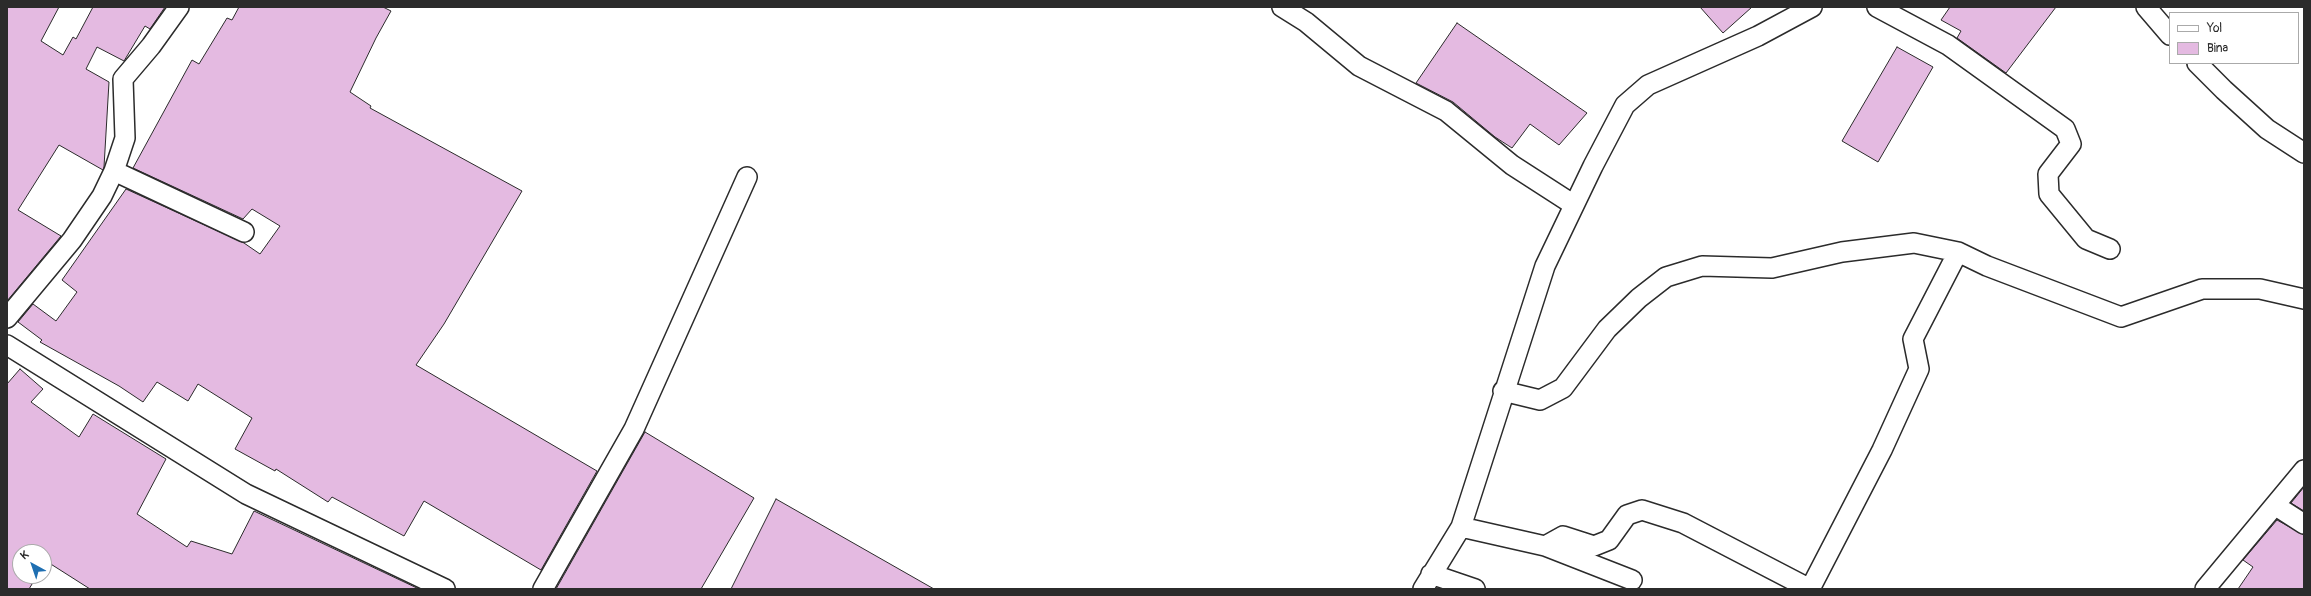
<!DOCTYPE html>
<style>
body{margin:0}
#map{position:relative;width:2311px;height:596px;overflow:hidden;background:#fff;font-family:Pangolin,sans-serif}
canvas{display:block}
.frame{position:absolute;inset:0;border:8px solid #2b2b2b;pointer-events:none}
.legend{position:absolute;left:2169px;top:12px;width:130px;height:52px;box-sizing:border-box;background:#fff;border:1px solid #aaa;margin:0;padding:5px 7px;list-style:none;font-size:12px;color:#2b2b2b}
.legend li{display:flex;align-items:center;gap:8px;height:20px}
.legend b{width:20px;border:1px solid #aaa}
.north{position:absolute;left:12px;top:544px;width:40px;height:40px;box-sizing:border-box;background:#fff;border:1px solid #aaa;border-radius:50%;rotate:320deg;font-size:11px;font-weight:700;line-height:16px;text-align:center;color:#2b2b2b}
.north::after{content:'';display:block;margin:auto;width:14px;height:18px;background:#1f6fb2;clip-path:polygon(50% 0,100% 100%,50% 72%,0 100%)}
</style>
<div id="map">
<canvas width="2311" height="596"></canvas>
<div class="frame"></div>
<ul class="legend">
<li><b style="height:5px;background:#fff"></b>Yol</li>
<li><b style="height:11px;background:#e4bae1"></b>Bina</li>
</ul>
<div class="north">K</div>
</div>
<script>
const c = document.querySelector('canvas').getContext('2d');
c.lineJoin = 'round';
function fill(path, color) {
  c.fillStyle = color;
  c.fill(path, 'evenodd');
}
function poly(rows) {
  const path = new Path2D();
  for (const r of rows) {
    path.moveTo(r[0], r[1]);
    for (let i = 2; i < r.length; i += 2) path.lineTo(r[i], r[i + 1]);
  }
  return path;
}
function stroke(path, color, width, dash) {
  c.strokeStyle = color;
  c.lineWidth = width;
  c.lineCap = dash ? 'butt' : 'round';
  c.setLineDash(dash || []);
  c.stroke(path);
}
const building = poly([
 [7,7,59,7,41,41,63,55,73,37,76,39,93,7,165,7,150,29,145,26,124,61,97,47,86,69,109,82,104,167,103,170,59,145,18,210,61,236,7,301,7,7],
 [239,7,383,7,391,11,376,38,350,92,371,106,370,108,522,191,444,324,416,365,597,471,541,570,424,501,404,536,332,497,328,502,276,469,275,471,235,449,252,418,198,384,188,401,157,382,143,402,119,386,40,342,42,340,18,322,33,304,56,321,77,292,62,280,126,189,244,243,260,254,280,226,252,209,243,219,133,168,192,60,199,64,227,18,232,20,239,7],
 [1700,7,1752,7,1723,33,1700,7],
 [1950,7,2056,7,2006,73,1957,38,1961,31,1941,20,1950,7],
 [1457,23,1587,113,1559,145,1530,124,1512,148,1495,137,1453,102,1416,83,1457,23],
 [1897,47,1933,67,1878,162,1842,141,1897,47],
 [20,369,43,389,31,402,79,437,93,414,166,459,137,514,187,547,191,541,232,554,254,511,419,589,90,589,46,561,44,565,44,552,20,552,20,576,37,576,29,589,7,589,7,384,20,369],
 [645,432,754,498,701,589,556,589,645,432],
 [2304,487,2304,511,2291,503,2304,487],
 [776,499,934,589,731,589,776,499],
 [2277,520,2304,535,2304,589,2238,589,2253,567,2243,560,2277,520]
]);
fill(building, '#e4bae1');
stroke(building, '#2b2b2b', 1);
const minor = poly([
 [1282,7,1306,22,1359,66,1446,111,1512,165,1574,205],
 [1877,7,1948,45,2065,129,2071,144,2048,174,2049,194,2086,239,2110,249],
 [2146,7,2170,35],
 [2197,63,2224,90,2267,129,2304,153],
 [114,171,244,232],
 [7,318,72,240,102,196,114,171,125,138,123,79,151,46,179,7],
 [7,345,246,494,445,589],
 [1503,391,1540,400,1563,388,1607,329,1639,298,1666,277,1702,266,1772,268,1842,252,1914,243,1958,252,1987,266,2121,317,2202,289,2260,289,2304,299],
 [2276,506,2304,524],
 [1461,527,1545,546,1632,580],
 [1545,546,1563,536,1594,546,1609,540,1627,515,1642,510,1683,523,1810,589,1882,450,1919,369,1913,339,1958,252],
 [1431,574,1475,589],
 [543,589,634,429,747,177],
 [1423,589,1461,527,1545,266,1593,166,1625,105,1648,85,1758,36,1812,7],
 [2205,589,2304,470]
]);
stroke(minor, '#2b2b2b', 22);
stroke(minor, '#fff', 19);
</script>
